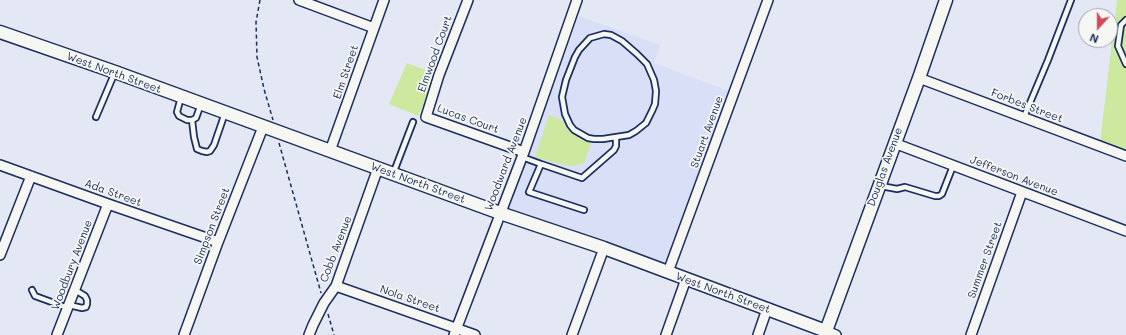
<!DOCTYPE html>
<style>
body{margin:0}
#map{position:relative;width:1126px;height:335px;overflow:hidden;background:#e4e8f4;font-family:Mali,sans-serif}
canvas{display:block}
.north{position:absolute;left:1078px;top:8px;width:40px;height:40px;box-sizing:border-box;background:#f6f6f2;border:1px solid #9ea6b7;border-radius:50%;rotate:201deg;font-size:11px;font-weight:700;line-height:16px;text-align:center;color:#1b2f5e}
.north::after{content:'';display:block;margin:auto;width:14px;height:18px;background:#d1495b;clip-path:polygon(50% 0,100% 100%,50% 72%,0 100%)}
</style>
<div id="map">
<canvas width="1126" height="335"></canvas>
<div class="north">N</div>
</div>
<script>
const c = document.querySelector('canvas').getContext('2d');
c.lineJoin = 'round';
function fill(path, color) {
  c.fillStyle = color;
  c.fill(path, 'evenodd');
}
function poly(rows) {
  const path = new Path2D();
  for (const r of rows) {
    path.moveTo(r[0], r[1]);
    for (let i = 2; i < r.length; i += 2) path.lineTo(r[i], r[i + 1]);
  }
  return path;
}
function stroke(path, color, width, dash) {
  c.strokeStyle = color;
  c.lineWidth = width;
  c.lineCap = dash ? 'butt' : 'round';
  c.setLineDash(dash || []);
  c.stroke(path);
}
function drawText(font, color, halo, rows, align = 'center') {
  c.font = font + ' Mali,sans-serif';
  c.lineWidth = 3.5;
  c.setLineDash([]);
  c.textBaseline = 'middle';
  c.strokeStyle = halo;
  c.fillStyle = color;
  for (const [text, x, y, turn = 0] of rows) {
    c.save();
    c.translate(x, y);
    c.rotate((+turn || 0) * Math.PI / 180);
    c.textAlign = isNaN(turn) ? turn : align;
    if (halo) c.strokeText(text, 0, 0);
    c.fillText(text, 0, 0);
    c.restore();
  }
}
fill(poly([
 [579,16,660,45,654,63,731,92,670,260,666,264,509,208]
]), '#d8dff6');
fill(poly([
 [1117,0,1126,0,1126,152,1100,142],
 [407,63,439,75,418,116,389,104],
 [549,115,565,121,567,126,577,136,592,141,584,163,574,166,570,166,560,164,535,157]
]), '#cde9a0');
const lane = poly([
 [1126,20,1121,25,1118,46,1126,64],
 [181,97,177,112,179,116,187,120,192,120,196,118,201,104],
 [96,117,115,72],
 [1024,117,1048,60,1071,0],
 [192,120,194,137,197,149,202,151,207,152,210,151,214,145,225,113],
 [522,157,541,164,529,192,584,210],
 [541,164,582,178,614,150,616,146,616,137,603,139,594,139,588,138,574,130,570,125,565,114,562,97,566,80,575,57,579,50,590,38,604,34,611,35,622,41,637,54,647,64,654,80,656,91,655,104,652,111,646,123,636,131,629,135,616,137],
 [393,174,413,122],
 [881,186,897,189,905,187,935,196,939,196,942,194,953,166],
 [32,290,35,296,68,308],
 [69,305,82,308,86,307,87,304,87,300,85,296,75,290]
]);
const street = poly([
 [299,0,374,28],
 [468,0,439,75,426,117,524,152],
 [919,78,1126,156],
 [894,143,1126,231],
 [330,151,384,0],
 [0,165,108,204,218,242],
 [0,255,31,176],
 [668,272,768,0],
 [336,286,475,335],
 [826,331,836,335],
 [57,335,108,204],
 [184,335,218,242,263,127],
 [309,335,313,325,324,303,336,286,378,168],
 [454,335,524,152,577,0],
 [572,335,604,248],
 [666,335,686,279],
 [758,335,767,309],
 [971,335,1022,192]
]);
const secondary = poly([
 [0,32,115,72,500,213,604,248,826,331],
 [825,335,826,331,919,78,946,0]
]);
stroke(lane, '#1b2f5e', 8);
stroke(street, '#1b2f5e', 12);
stroke(secondary, '#1b2f5e', 15);
stroke(poly([
 [260,0,256,22,257,57,264,89,273,120],
 [279,143,321,293],
 [328,314,334,335]
]), '#1b2f5e', 1.5, [4, 3]);
stroke(lane, '#f6f6f2', 4.5);
stroke(street, '#f6f6f2', 9);
stroke(secondary, '#f6f6f2', 12);
drawText('11px', '#1b2f5e', '#f6f6f2', [
 ["Elmwood Court",435,54,-70],
 ["Elm Street",346,72,-71],
 ["West North Street",114,73,20],
 ["Forbes Street",1027,106,21],
 ["Lucas Court",468,119,20],
 ["Stuart Avenue",707,132,-70],
 ["Woodward Avenue",506,164,-69],
 ["Douglas Avenue",885,167,-70],
 ["Jefferson Avenue",1014,176,21],
 ["West North Street",418,183,20],
 ["Ada Street",113,193,20],
 ["Simpson Street",212,226,-69],
 ["Cobb Avenue",336,249,-69],
 ["Summer Street",985,260,-70],
 ["Woodbury Avenue",72,265,-69],
 ["West North Street",723,293,20],
 ["Nola Street",410,299,19]
]);
</script>
